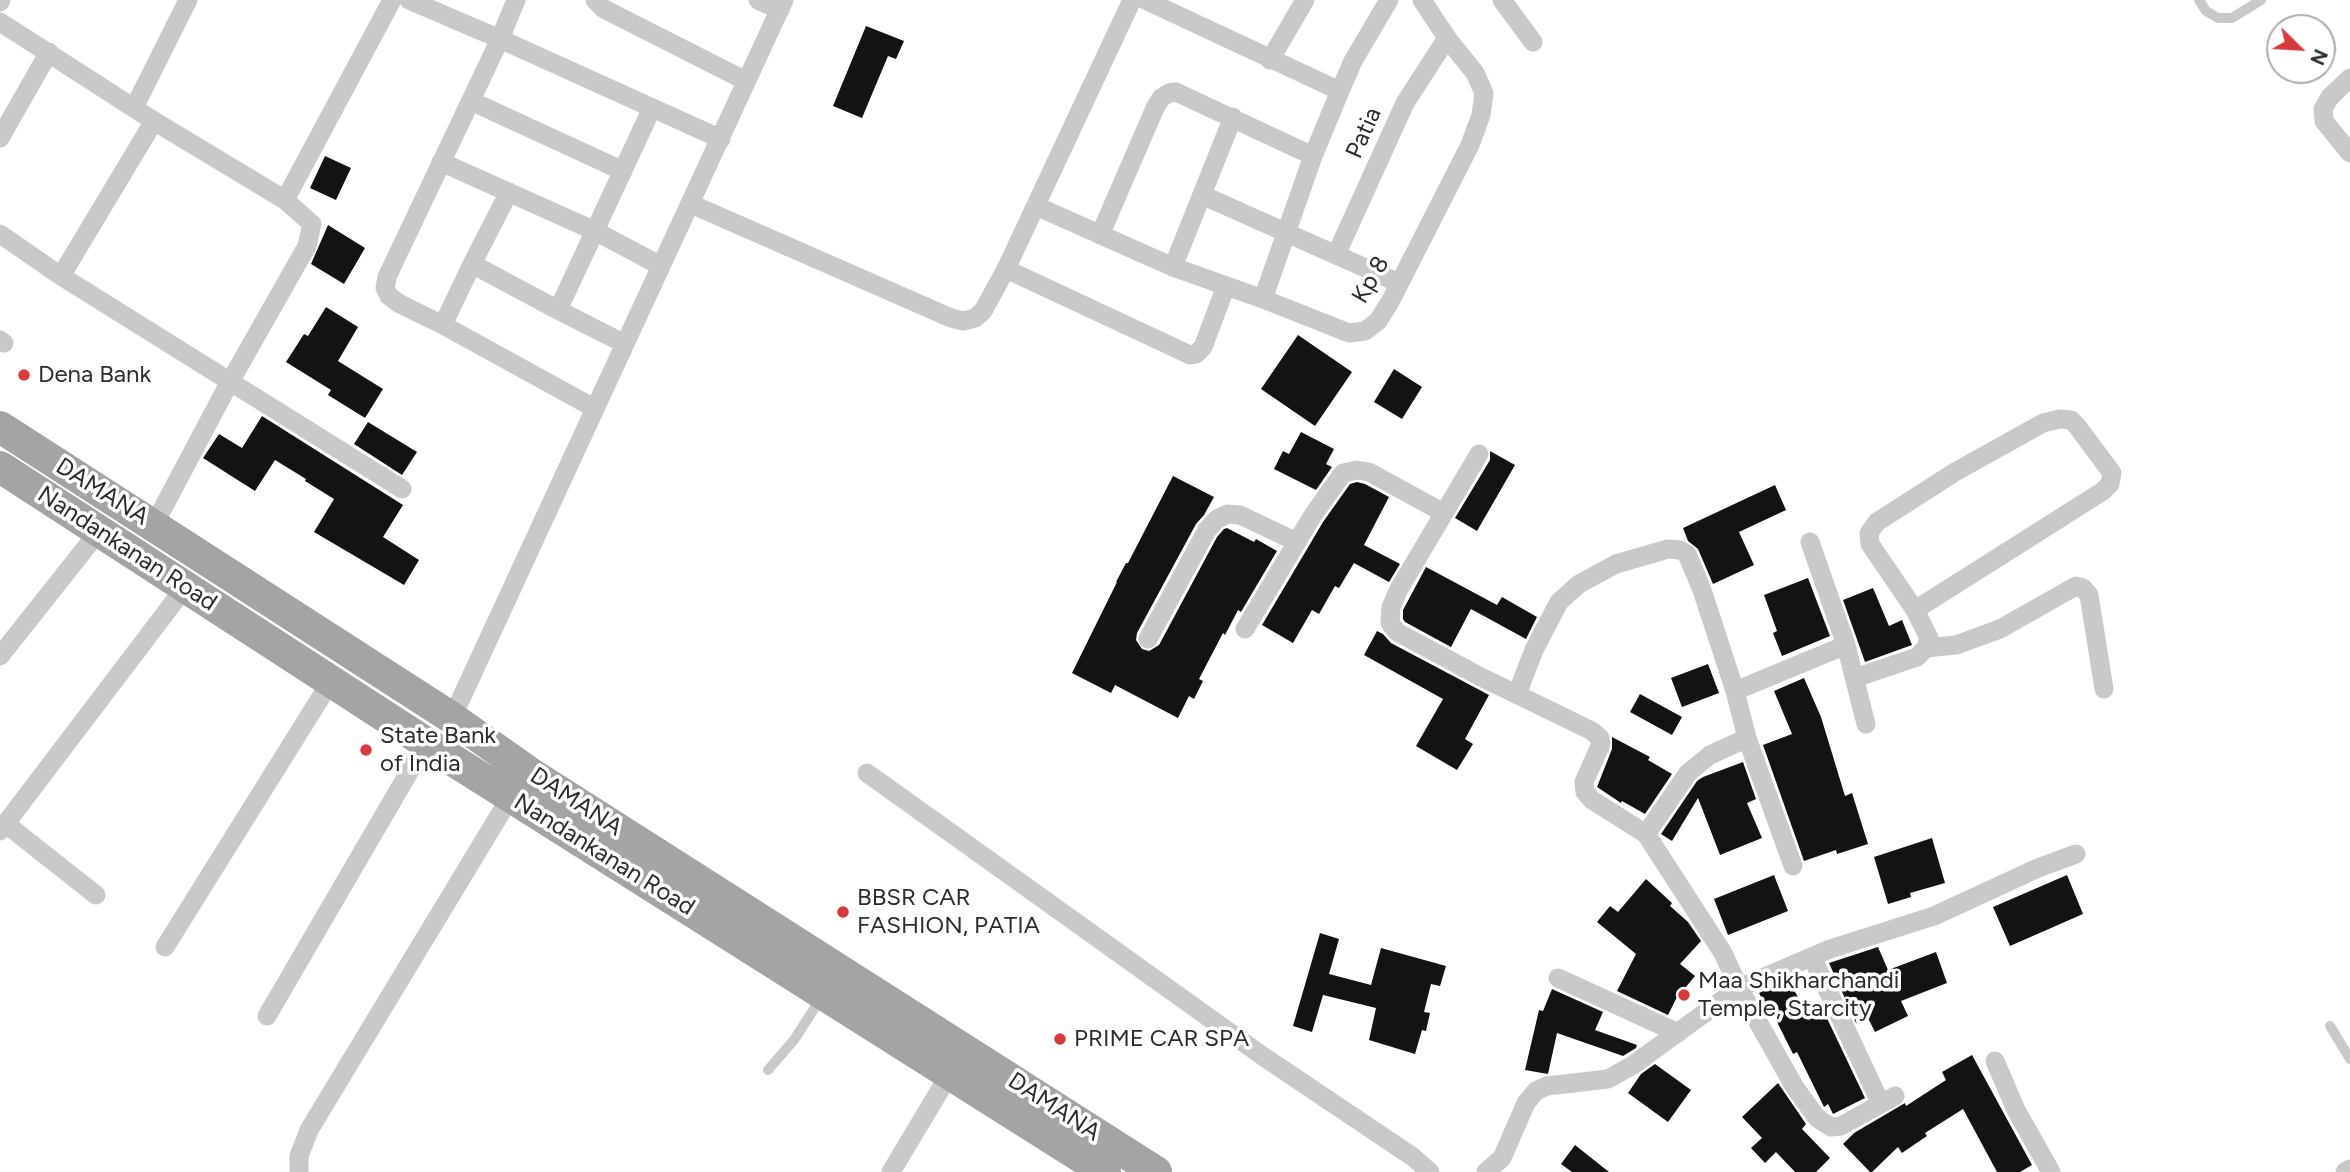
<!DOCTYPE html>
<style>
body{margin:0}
#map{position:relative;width:2350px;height:1172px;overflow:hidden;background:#fff;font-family:Figtree,sans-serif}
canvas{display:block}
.north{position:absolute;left:2266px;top:14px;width:70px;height:70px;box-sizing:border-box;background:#fff;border:2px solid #ababab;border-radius:50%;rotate:114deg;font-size:19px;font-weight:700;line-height:28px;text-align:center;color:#2c2c2c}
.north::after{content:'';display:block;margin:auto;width:24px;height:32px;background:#d73a3b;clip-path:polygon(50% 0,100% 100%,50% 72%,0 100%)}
</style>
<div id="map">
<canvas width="2350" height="1172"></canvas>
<div class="north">N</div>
</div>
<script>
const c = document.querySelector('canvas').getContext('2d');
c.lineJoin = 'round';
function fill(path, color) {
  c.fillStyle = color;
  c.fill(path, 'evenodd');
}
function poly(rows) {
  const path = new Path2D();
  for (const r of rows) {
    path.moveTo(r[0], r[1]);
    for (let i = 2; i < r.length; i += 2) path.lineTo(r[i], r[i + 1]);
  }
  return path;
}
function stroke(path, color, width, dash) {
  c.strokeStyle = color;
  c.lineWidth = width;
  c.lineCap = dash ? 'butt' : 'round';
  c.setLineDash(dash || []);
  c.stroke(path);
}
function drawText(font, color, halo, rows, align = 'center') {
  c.font = font + ' Figtree,sans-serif';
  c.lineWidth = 7;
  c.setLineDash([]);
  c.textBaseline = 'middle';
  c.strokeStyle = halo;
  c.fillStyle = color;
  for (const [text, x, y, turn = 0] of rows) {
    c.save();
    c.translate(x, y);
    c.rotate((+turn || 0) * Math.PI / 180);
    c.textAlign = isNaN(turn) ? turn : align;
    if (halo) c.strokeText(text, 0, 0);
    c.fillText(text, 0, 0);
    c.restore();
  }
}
fill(poly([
 [866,26,904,41,896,59,888,56,862,118,833,106],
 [325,156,351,168,336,200,310,188],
 [328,225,365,248,344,284,311,264],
 [326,307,358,327,338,361,383,389,365,418,328,395,331,390,286,362,304,334,308,336],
 [1298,335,1352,372,1315,426,1261,389],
 [1394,369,1422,387,1402,419,1374,402],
 [262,416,403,505,383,537,419,560,404,585,314,532,334,499,305,481,306,479,275,460,255,491,203,458,219,434,242,448],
 [368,422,417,452,402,475,354,444],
 [1301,432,1334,449,1326,464,1332,467,1316,490,1274,469,1283,451,1289,454],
 [1490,451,1515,465,1477,531,1455,518,1490,460],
 [1173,476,1214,497,1204,515,1196,524,1137,633,1136,640,1142,649,1149,651,1159,645,1217,537,1224,529,1227,528,1254,542,1256,539,1277,551,1241,612,1238,610,1225,635,1223,633,1199,679,1203,681,1194,699,1189,696,1178,718,1115,685,1111,693,1072,673,1117,582,1116,582,1126,563,1128,563],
 [1357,482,1365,484,1389,497,1364,545,1400,564,1389,582,1354,563,1339,588,1335,586,1319,614,1312,610,1293,643,1262,625,1323,522,1350,484],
 [1775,485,1786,510,1739,532,1754,565,1713,584,1698,549,1688,541,1683,528],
 [1426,567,1497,605,1502,597,1537,617,1526,639,1471,609,1451,647,1405,622,1403,619,1403,610],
 [1808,578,1830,636,1782,656,1773,633,1777,631,1764,595],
 [1873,588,1889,626,1902,620,1912,645,1865,662,1843,600],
 [1377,631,1383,634,1391,643,1489,695,1465,739,1473,744,1457,770,1416,746,1443,699,1364,655],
 [1708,664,1719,693,1682,707,1671,678],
 [1804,678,1821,717,1845,796,1852,793,1868,844,1837,854,1836,850,1804,861,1763,745,1792,734,1774,691],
 [1640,694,1682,717,1672,735,1630,712],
 [1612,737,1650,757,1648,760,1672,774,1645,814,1622,801,1621,803,1597,787,1612,749],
 [1743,762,1756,799,1747,803,1762,838,1720,855,1698,798,1672,841,1661,834,1697,781,1703,777],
 [1932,838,1945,883,1910,893,1911,897,1888,904,1874,857],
 [1774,875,1788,911,1728,935,1714,899],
 [2067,875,2083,914,2010,946,1993,907],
 [1646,879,1672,903,1670,906,1688,922,1701,941,1680,964,1695,976,1676,999,1668,1015,1617,991,1636,954,1597,922,1610,906,1618,912],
 [1320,933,1339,939,1329,974,1371,985,1381,948,1446,966,1440,986,1431,984,1424,1012,1430,1013,1426,1031,1422,1030,1415,1054,1369,1040,1376,1008,1323,995,1312,1032,1293,1026],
 [1878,947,1888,970,1936,952,1947,983,1901,1001,1908,1016,1875,1032,1868,1018,1856,1023,1829,963],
 [1789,980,1809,1019,1824,1012,1865,1098,1833,1114,1828,1104,1824,1107,1797,1052,1793,1054,1775,1018,1772,1019,1759,993],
 [1552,989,1603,1012,1595,1030,1637,1045,1636,1048,1623,1056,1557,1033,1548,1074,1525,1070,1539,1010,1543,1011],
 [1972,1055,2032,1165,2020,1172,1997,1172,1963,1109,1925,1133,1927,1136,1902,1153,1898,1147,1872,1172,1870,1172,1843,1144,1854,1133,1905,1103,1906,1106,1946,1080,1942,1072],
 [1655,1064,1691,1090,1668,1122,1628,1093,1641,1074],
 [1778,1083,1806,1124,1802,1129,1830,1158,1816,1172,1795,1172,1776,1152,1765,1163,1751,1148,1762,1138,1742,1117],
 [1575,1145,1609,1172,1572,1172,1561,1164]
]), '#131313');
stroke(poly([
 [2199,0,2206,11,2218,18,2232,18,2261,0],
 [2330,1026,2350,1059],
 [768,1070,794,1040,821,998]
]), '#c9c9c9', 10);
stroke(poly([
 [409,0,500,39,721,139],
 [516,0,500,39,387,277,385,288,389,296,400,304,443,325,594,408],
 [595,0,604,9,746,81],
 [758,0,780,10],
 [1145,0,1340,91],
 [1502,0,1533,42],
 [0,2,1,0],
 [0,22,154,121,285,200,312,224,307,246,226,389,154,525],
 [1270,60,1305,0],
 [2350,78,2330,97,2323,109,2324,121,2350,153],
 [471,101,623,171],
 [134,108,188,0],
 [0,138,49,52],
 [441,162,595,231,661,266],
 [1202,195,1399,283],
 [285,200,392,0],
 [691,204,951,318,963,321,975,318,983,311,1006,269,1132,0],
 [1036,206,1173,267,1263,299,1349,333,1365,331,1378,321,1390,302,1470,145,1481,115,1484,93,1475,73,1447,38,1422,0],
 [0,234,61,276,402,489],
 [1100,235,1155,108,1161,98,1169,93,1176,92,1313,156],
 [1336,255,1405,103,1447,38],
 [472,264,509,192],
 [1173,267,1233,117],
 [1006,269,1190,355,1196,354,1203,347,1226,286],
 [61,276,154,121],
 [1263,299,1313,156,1340,91,1353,61,1389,0],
 [443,325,472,264,558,310],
 [0,340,4,343],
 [625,344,558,310,652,108],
 [1479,454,1399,589,1391,607,1390,623,1397,632,1481,677,1592,731,1600,738,1601,744,1584,782,1585,792,1592,800,1646,834,1723,953,1739,988,1794,1086,1817,1118,1831,1127,1841,1126,1895,1096],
 [1810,542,1846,645,1866,724],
 [1245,629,1313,515,1343,473,1357,470,1369,472,1444,513],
 [1148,639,1207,530,1217,519,1228,514,1240,515,1297,542],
 [1926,648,1956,645,2000,629,2076,586,2083,588,2089,595,2104,689],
 [0,656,99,531],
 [1855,678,1917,657,1926,648,1929,638,1915,610,1870,544,1869,533,1877,522,1955,472,2043,423,2060,419,2071,420,2077,426,2112,473,2110,484,2103,491,1915,610],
 [1735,691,1846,645],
 [1517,694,1534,650,1559,602,1579,584,1616,564,1668,549,1680,550,1687,554,1702,590,1735,691,1747,738,1793,866],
 [452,718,784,0],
 [867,773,1264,1057,1413,1157,1430,1172],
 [6,824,96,895],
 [0,831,186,586],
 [1646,834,1688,773,1710,755,1747,738],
 [165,947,331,681],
 [1812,957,1881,1104],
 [1558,978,1678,1033],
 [267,1016,426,743],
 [1995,1061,2016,1110,2051,1172],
 [299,1172,299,1156,309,1130,511,796],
 [891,1172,949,1075],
 [1486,1172,1502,1158,1526,1103,1536,1091,1547,1086,1608,1079,1633,1065,1739,988,1830,949,1934,916,2038,868,2076,854],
 [2345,1172,2350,1169]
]), '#c9c9c9', 19);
stroke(poly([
 [0,427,452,718,533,775,1156,1172],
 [0,467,440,752,1105,1172]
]), '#a4a4a4', 32);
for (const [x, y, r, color] of [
 [24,375,7,"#d73a3b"],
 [366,750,7,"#d73a3b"],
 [843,912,7,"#d73a3b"],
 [1684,995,7,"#d73a3b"],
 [1060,1039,7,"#d73a3b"]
]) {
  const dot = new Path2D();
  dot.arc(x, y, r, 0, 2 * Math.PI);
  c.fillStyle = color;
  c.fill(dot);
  stroke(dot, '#fff', 2.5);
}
drawText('24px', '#2c2c2c', '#fff', [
 ["Patia",1364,133,-66],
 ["Kp 8",1371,280,-60],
 ["DAMANA",102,492,32],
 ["Nandankanan Road",127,549,33],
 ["DAMANA",576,802,33],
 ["Nandankanan Road",604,855,32],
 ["DAMANA",1054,1107,33]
]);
drawText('24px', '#2c2c2c', '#fff', [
 ["Dena Bank",38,375],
 ["State Bank",380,736],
 ["of India",380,764],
 ["BBSR CAR",857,898],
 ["FASHION, PATIA",857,926],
 ["Maa Shikharchandi",1698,981],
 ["Temple, Starcity",1698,1009],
 ["PRIME CAR SPA",1074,1039]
], 'left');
</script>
